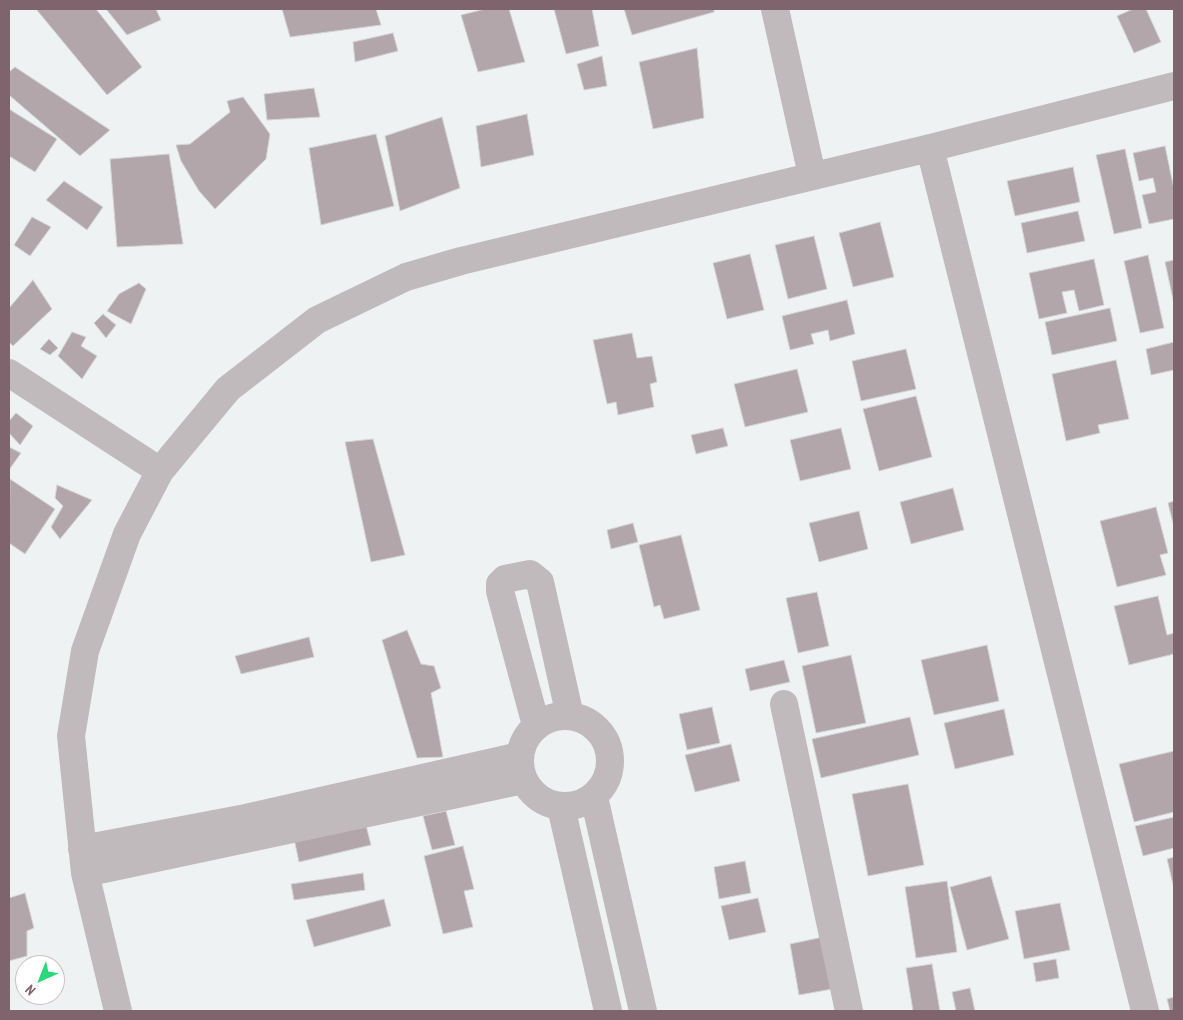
<!DOCTYPE html>
<style>
body{margin:0}
#map{position:relative;width:1183px;height:1020px;overflow:hidden;background:#eff2f3;font-family:"PT Sans Narrow",sans-serif}
canvas{display:block}
.frame{position:absolute;inset:0;border:10px solid #7f646d;pointer-events:none}
.north{position:absolute;left:15px;top:955px;width:50px;height:50px;box-sizing:border-box;background:#fff;border:1px solid #ccc1c5;border-radius:50%;rotate:224deg;font-size:14px;font-weight:700;line-height:20px;text-align:center;color:#7f646d}
.north::after{content:'';display:block;margin:auto;width:18px;height:22px;background:#2ad97a;clip-path:polygon(50% 0,100% 100%,50% 72%,0 100%)}
</style>
<div id="map">
<canvas width="1183" height="1020"></canvas>
<div class="frame"></div>
<div class="north">N</div>
</div>
<script>
const c = document.querySelector('canvas').getContext('2d');
c.lineJoin = 'round';
function fill(path, color) {
  c.fillStyle = color;
  c.fill(path, 'evenodd');
}
function poly(rows) {
  const path = new Path2D();
  for (const r of rows) {
    if (r.length === 3) {
      path.moveTo(r[0] + r[2], r[1]);
      path.arc(r[0], r[1], r[2], 0, 2 * Math.PI);
      continue;
    }
    path.moveTo(r[0], r[1]);
    for (let i = 2; i < r.length; i += 2) path.lineTo(r[i], r[i + 1]);
  }
  return path;
}
function stroke(path, color, width, dash) {
  c.strokeStyle = color;
  c.lineWidth = width;
  c.lineCap = dash ? 'butt' : 'round';
  c.setLineDash(dash || []);
  c.stroke(path);
}
const building = poly([
 [36,9,96,9,142,67,107,95,36,9],
 [106,9,156,9,161,20,127,35,106,9],
 [282,9,376,9,381,25,290,37,282,9],
 [485,9,509,9,525,62,478,72,461,15,485,9],
 [554,9,592,9,599,46,566,54,554,9],
 [624,9,714,9,714,12,632,35,624,9],
 [1133,9,1146,9,1161,42,1134,53,1117,16,1133,9],
 [393,33,398,51,355,62,353,42,393,33],
 [697,48,704,118,653,129,639,62,697,48],
 [602,56,607,86,584,90,577,64,602,56],
 [15,67,110,130,80,156,9,95,9,72,15,67],
 [314,88,320,117,267,120,264,94,314,88],
 [243,97,270,134,266,159,215,209,199,191,181,161,176,145,190,144,230,112,227,101,243,97],
 [9,109,57,139,35,172,9,156,9,109],
 [527,114,534,155,481,167,476,126,527,114],
 [442,117,460,188,400,211,385,136,442,117],
 [376,134,394,206,321,225,309,148,376,134],
 [1165,146,1174,189,1174,219,1149,224,1142,195,1156,192,1153,178,1139,181,1133,153,1165,146],
 [1125,149,1142,228,1114,234,1096,155,1125,149],
 [169,154,183,244,117,247,110,159,169,154],
 [1073,167,1080,202,1015,216,1007,181,1073,167],
 [64,181,103,207,87,230,46,200,64,181],
 [1078,211,1085,241,1027,253,1021,223,1078,211],
 [32,217,51,227,30,256,14,245,32,217],
 [880,222,894,277,853,287,839,233,880,222],
 [814,236,827,289,788,299,775,245,814,236],
 [750,254,764,310,727,319,713,263,750,254],
 [1148,255,1164,328,1140,333,1124,261,1148,255],
 [1094,259,1104,305,1079,311,1074,290,1062,292,1067,313,1039,319,1029,273,1094,259],
 [1174,260,1174,304,1165,262,1174,260],
 [33,280,52,309,13,346,9,342,9,308,33,280],
 [139,283,146,289,131,324,107,311,119,294,139,283],
 [847,300,855,334,830,341,828,330,811,334,814,344,790,350,782,316,847,300],
 [1110,308,1117,341,1052,355,1045,322,1110,308],
 [103,314,116,325,106,338,94,323,103,314],
 [72,332,86,337,81,346,97,356,82,379,58,356,72,332],
 [632,333,637,358,652,356,657,382,650,384,654,407,618,415,616,402,607,404,593,340,632,333],
 [49,339,58,348,50,355,40,349,49,339],
 [1174,342,1174,370,1151,375,1146,349,1174,342],
 [906,349,916,389,861,401,852,361,906,349],
 [1116,360,1129,419,1098,425,1100,433,1066,441,1052,374,1116,360],
 [797,369,808,412,745,427,734,384,797,369],
 [916,396,932,457,879,471,863,409,916,396],
 [16,413,33,426,20,445,9,433,9,421,16,413],
 [723,428,728,446,696,454,691,435,723,428],
 [841,428,851,469,800,481,790,440,841,428],
 [373,439,405,555,371,562,345,442,373,439],
 [9,447,21,453,9,470,9,447],
 [10,479,55,509,25,554,9,543,10,479],
 [57,485,92,500,60,539,51,527,63,506,55,498,57,485],
 [953,488,964,530,911,544,900,502,953,488],
 [1174,501,1174,522,1173,523,1168,503,1174,501],
 [1156,507,1168,553,1160,555,1166,575,1117,587,1100,521,1156,507],
 [859,511,868,549,819,562,809,523,859,511],
 [633,523,638,542,611,549,607,530,633,523],
 [681,535,700,610,664,619,660,605,654,607,639,545,681,535],
 [817,592,829,646,798,653,786,598,817,592],
 [1158,596,1167,635,1174,633,1174,654,1129,665,1114,606,1158,596],
 [407,630,421,664,434,666,441,688,431,693,443,757,417,758,382,640,407,630],
 [309,637,314,657,241,674,235,656,309,637],
 [987,645,999,701,934,715,921,660,987,645],
 [851,655,866,723,816,733,802,666,851,655],
 [784,660,790,682,750,691,745,669,784,660],
 [712,707,720,743,687,750,679,714,712,707],
 [1004,709,1014,755,955,769,944,723,1004,709],
 [910,717,919,755,821,778,812,739,910,717],
 [731,744,740,781,695,792,685,755,731,744],
 [1174,751,1174,812,1134,822,1119,764,1174,751],
 [908,784,924,865,868,876,852,794,908,784],
 [446,811,455,845,432,850,423,816,446,811],
 [364,817,371,845,299,862,293,834,364,817],
 [1174,817,1174,848,1143,856,1135,826,1174,817],
 [463,846,474,889,464,891,473,927,443,934,424,856,463,846],
 [1174,857,1174,889,1167,859,1174,857],
 [745,861,751,893,719,899,714,867,745,861],
 [363,873,365,890,294,900,291,884,363,873],
 [991,876,1009,939,967,950,950,887,991,876],
 [947,881,957,952,916,958,905,887,947,881],
 [25,893,34,928,27,931,27,956,9,961,9,898,25,893],
 [758,898,766,932,729,940,721,906,758,898],
 [384,899,391,926,314,947,306,920,384,899],
 [1060,903,1070,950,1024,959,1015,911,1060,903],
 [828,936,838,988,799,995,790,944,828,936],
 [1056,959,1059,978,1036,982,1033,963,1056,959],
 [932,964,940,1011,913,1011,906,968,932,964],
 [970,988,975,1011,956,1011,952,992,970,988],
 [1174,997,1174,1011,1170,1011,1167,999,1174,997]
]);
fill(building, '#b2a6aa');
stroke(building, '#d2d4d4', 1);
stroke(poly([
 [775,9,812,175],
 [930,148,1145,1011],
 [9,373,160,471],
 [784,704,849,1011],
 [565,761,45],
 [536,725,500,591,500,584,505,579,530,574,540,582,570,716],
 [594,797,643,1011],
 [561,807,608,1011],
 [82,849,246,818,520,756],
 [85,873,523,780],
 [118,1011,85,873,71,736,85,651,127,534,160,471,228,389,317,320,406,277,461,261,930,148,1174,86]
]), '#c1babc', 28);
</script>
